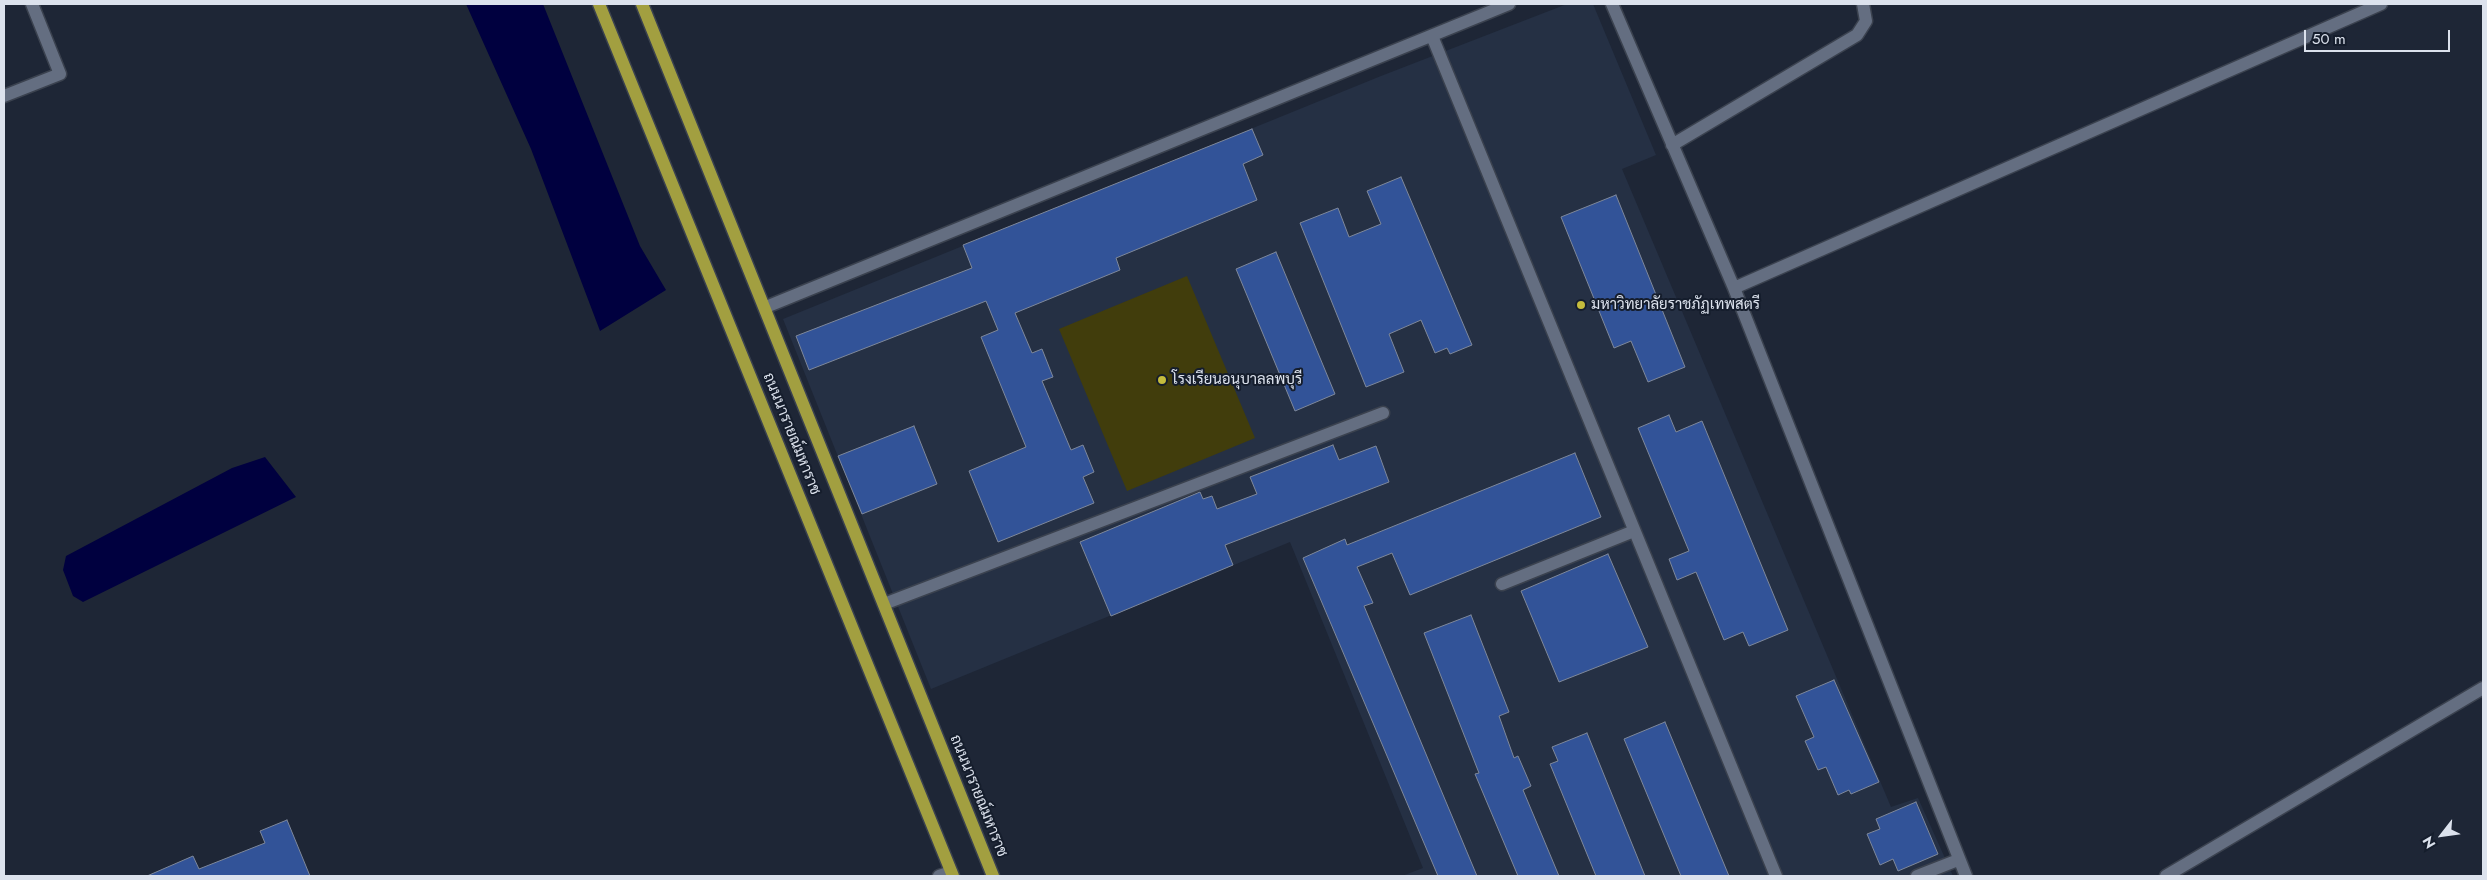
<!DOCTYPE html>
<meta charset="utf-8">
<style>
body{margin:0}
#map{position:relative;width:2487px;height:880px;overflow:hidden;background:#1e2636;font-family:Jost,sans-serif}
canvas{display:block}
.frame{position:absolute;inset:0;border:5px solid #dce2ed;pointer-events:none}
.north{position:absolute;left:2417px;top:810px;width:50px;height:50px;-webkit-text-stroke:4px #151d2c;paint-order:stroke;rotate:240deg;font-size:14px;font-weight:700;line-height:20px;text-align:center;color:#dce2ed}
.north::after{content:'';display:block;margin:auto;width:18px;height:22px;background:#dce2ed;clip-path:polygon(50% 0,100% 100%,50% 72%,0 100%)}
.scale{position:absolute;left:2304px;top:30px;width:146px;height:22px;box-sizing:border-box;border:2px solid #dce2ed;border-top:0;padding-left:6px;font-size:15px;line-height:18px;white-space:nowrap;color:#dce2ed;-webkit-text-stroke:4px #151d2c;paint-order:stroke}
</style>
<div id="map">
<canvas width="2487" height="880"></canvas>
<div class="frame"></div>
<div class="north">N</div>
<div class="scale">50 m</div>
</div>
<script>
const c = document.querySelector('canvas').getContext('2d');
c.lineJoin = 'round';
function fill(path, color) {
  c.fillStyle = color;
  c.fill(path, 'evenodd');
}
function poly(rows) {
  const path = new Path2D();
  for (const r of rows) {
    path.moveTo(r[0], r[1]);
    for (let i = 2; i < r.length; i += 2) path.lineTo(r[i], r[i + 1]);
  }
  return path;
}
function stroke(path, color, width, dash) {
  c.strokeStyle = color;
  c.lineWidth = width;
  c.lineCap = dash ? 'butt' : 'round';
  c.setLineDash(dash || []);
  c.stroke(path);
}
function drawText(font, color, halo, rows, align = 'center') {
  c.font = font + ' Jost,Sarabun,sans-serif';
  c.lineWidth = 4;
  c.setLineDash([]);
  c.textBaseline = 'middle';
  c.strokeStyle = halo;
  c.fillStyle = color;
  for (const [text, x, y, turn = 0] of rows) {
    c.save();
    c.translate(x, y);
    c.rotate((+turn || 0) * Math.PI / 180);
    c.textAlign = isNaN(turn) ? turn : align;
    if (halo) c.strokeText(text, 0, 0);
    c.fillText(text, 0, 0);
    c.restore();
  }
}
fill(poly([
 [1567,4,1593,4,1656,155,1622,169,1891,807,1918,798,1953,876,1402,876,1423,868,1290,542,931,689,783,319,1381,76]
]), '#253044');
fill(poly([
 [1187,276,1255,438,1127,491,1059,329]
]), '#413d0c');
fill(poly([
 [466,4,543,4,640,246,666,290,600,331,531,149],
 [265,457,296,497,83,602,73,596,63,570,66,556,232,468]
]), '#00003f');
const building = poly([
 [1252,129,1263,155,1243,164,1257,200,1116,258,1120,270,1015,313,1032,353,1042,349,1053,377,1042,381,1071,450,1083,445,1094,472,1083,477,1094,503,998,542,969,471,1026,447,981,337,998,330,986,301,809,370,796,336,972,268,963,245,1252,129],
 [1401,177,1472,345,1450,354,1447,348,1435,353,1421,320,1389,334,1404,372,1366,387,1300,223,1338,208,1349,237,1381,224,1367,191,1401,177],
 [1616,195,1685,367,1648,382,1631,341,1614,348,1561,217,1616,195],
 [1276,252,1335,394,1295,411,1236,269,1276,252],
 [1669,415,1676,432,1702,421,1788,630,1749,646,1743,632,1724,640,1696,572,1677,580,1669,559,1689,551,1638,428,1669,415],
 [914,426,937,484,862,514,838,456,914,426],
 [1333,445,1339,460,1376,446,1389,482,1225,545,1233,565,1111,616,1080,542,1200,492,1203,499,1212,496,1217,509,1257,494,1250,477,1333,445],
 [1575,453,1601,517,1410,595,1392,553,1357,567,1373,603,1364,606,1477,876,1438,876,1303,558,1345,539,1347,545,1575,453],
 [1608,554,1648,647,1559,682,1521,591,1608,554],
 [1471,615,1509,712,1499,716,1514,758,1518,756,1531,786,1523,790,1559,876,1518,876,1475,774,1479,773,1424,633,1471,615],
 [1834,680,1879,782,1851,794,1849,790,1838,795,1826,767,1818,770,1805,741,1814,737,1796,696,1834,680],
 [1665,722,1729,876,1681,876,1624,739,1665,722],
 [1587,733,1645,876,1596,876,1550,764,1558,761,1552,747,1587,733],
 [1916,802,1938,854,1898,871,1893,859,1880,865,1867,834,1880,829,1876,819,1916,802],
 [287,820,310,876,147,876,193,856,199,869,265,843,260,831,287,820]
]);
fill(building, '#325398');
stroke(building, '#7e889b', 1);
const minor = poly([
 [1612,4,1734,288,1966,876],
 [1432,36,1776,876],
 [4,96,60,74,32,4],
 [1672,145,1857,35,1866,21,1863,4],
 [1734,288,2381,4],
 [766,307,1509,4],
 [1502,584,1634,531],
 [884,604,1383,413],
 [939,876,951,872],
 [1917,876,1958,860],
 [2166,876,2483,688]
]);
const major = poly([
 [599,4,953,876],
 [642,4,993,876]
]);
stroke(minor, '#3b424f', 15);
stroke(major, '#3b424f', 15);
stroke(minor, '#646e81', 12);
stroke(major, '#a29f40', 12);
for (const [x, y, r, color] of [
 [1581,305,5,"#c5bc3d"],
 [1162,380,5,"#c5bc3d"]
]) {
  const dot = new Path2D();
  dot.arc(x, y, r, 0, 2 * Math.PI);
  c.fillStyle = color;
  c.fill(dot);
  stroke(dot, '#151d2c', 2);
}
drawText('15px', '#dce2ed', '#151d2c', [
 ["มหาวิทยาลัยราชภัฏเทพสตรี",1591,305],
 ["โรงเรียนอนุบาลลพบุรี",1172,380]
], 'left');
drawText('15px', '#dce2ed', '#151d2c', [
 ["ถนนนารายณ์มหาราช",791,434,68],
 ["ถนนนารายณ์มหาราช",978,796,68]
]);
</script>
